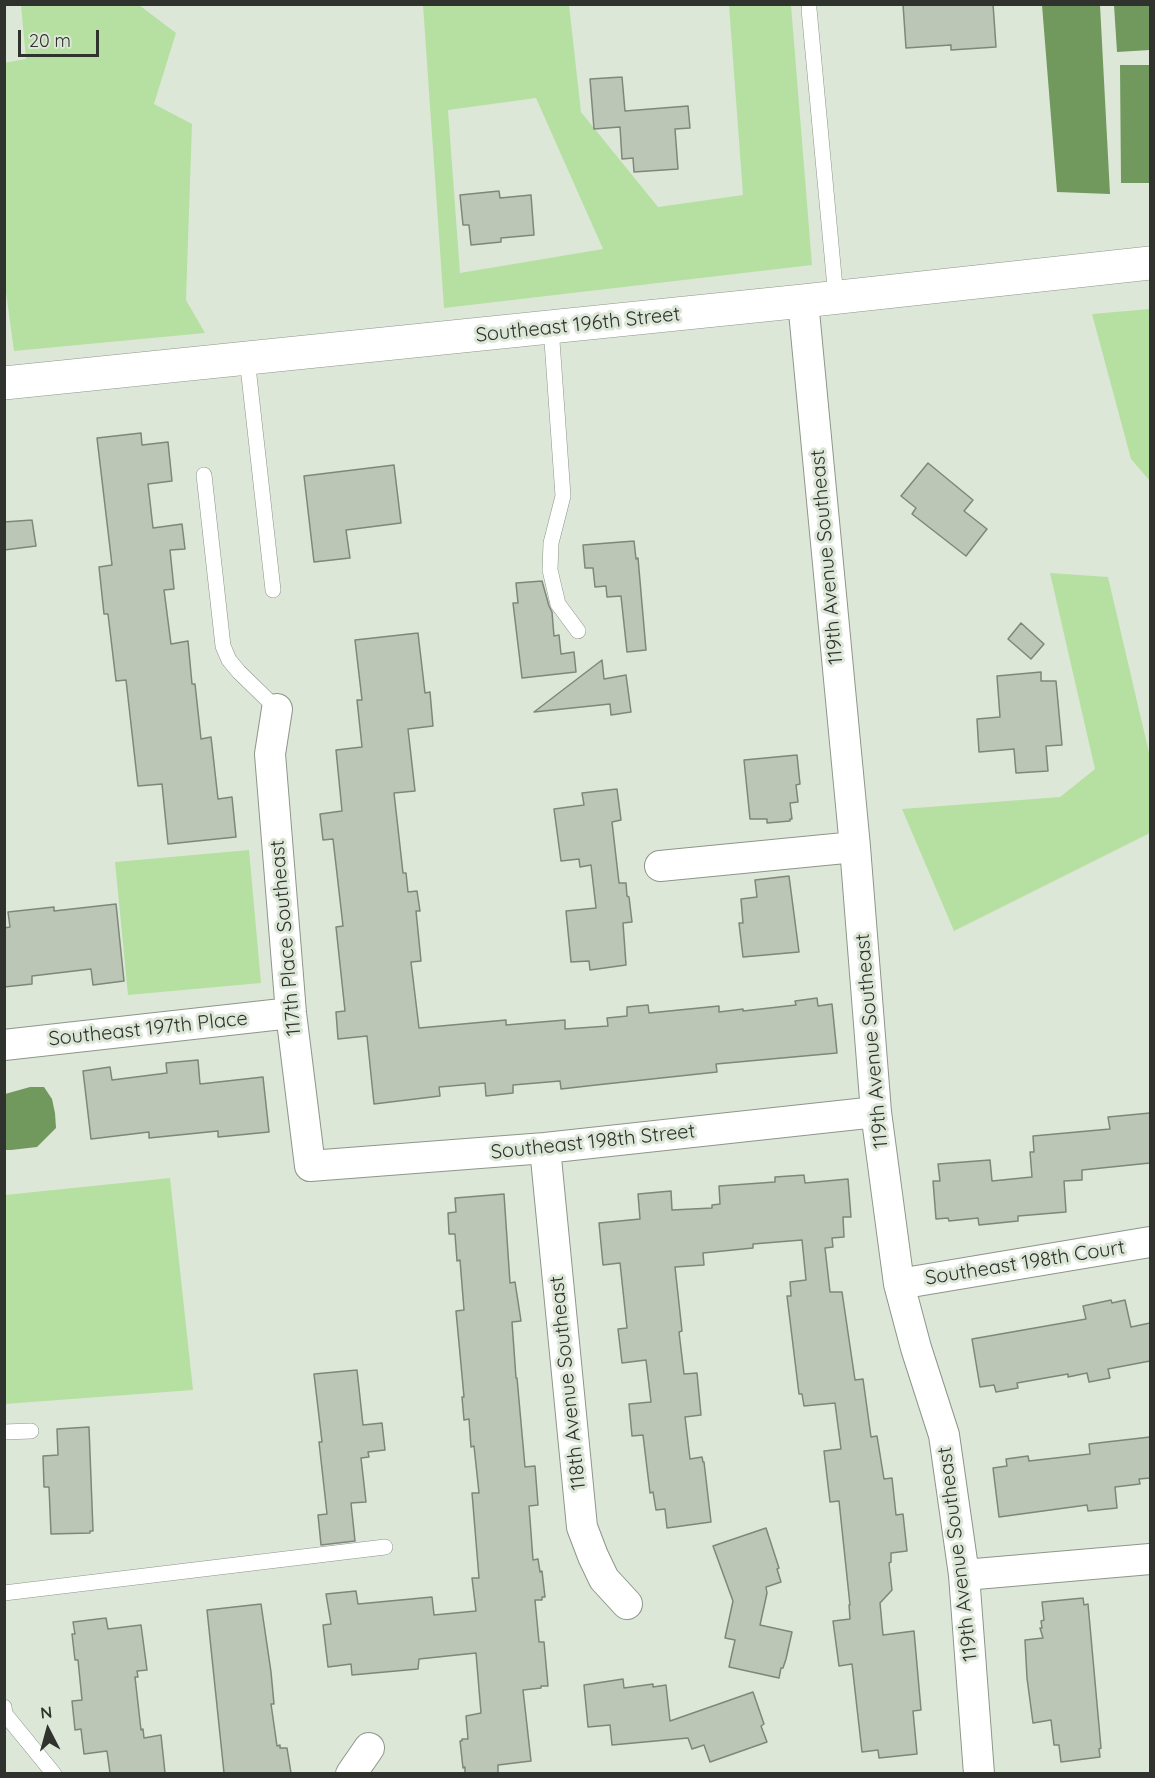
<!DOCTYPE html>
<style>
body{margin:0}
#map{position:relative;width:1155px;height:1778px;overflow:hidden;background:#dde7d8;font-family:Quicksand,sans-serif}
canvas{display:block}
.frame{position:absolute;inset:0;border:6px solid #2f322d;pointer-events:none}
.north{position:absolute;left:18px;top:1700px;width:60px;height:60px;-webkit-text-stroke:4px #dde7d8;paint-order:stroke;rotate:354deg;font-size:16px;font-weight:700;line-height:24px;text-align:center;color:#2f322d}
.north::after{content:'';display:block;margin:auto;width:21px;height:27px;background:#2f322d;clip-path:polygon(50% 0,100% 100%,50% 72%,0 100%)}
.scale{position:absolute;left:18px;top:30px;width:81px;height:27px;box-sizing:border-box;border:3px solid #2f322d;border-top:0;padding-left:8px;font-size:18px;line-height:21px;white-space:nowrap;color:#2f322d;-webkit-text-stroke:4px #dde7d8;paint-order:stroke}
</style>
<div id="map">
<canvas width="1155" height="1778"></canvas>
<div class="frame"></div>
<div class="north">N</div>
<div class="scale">20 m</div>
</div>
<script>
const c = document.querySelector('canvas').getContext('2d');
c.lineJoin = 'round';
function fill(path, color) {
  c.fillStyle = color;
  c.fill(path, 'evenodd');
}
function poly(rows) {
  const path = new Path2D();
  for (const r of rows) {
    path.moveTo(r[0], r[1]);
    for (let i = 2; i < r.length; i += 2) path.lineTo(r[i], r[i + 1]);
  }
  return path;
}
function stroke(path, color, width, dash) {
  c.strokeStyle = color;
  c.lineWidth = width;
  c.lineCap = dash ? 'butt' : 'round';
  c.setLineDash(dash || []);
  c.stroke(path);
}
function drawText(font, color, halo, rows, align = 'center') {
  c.font = font + ' Quicksand,sans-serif';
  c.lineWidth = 6;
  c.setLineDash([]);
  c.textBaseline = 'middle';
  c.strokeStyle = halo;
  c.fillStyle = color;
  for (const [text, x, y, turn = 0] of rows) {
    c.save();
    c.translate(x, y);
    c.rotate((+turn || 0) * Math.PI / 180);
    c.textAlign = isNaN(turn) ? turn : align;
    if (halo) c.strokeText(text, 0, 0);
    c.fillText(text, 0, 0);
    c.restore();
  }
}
fill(poly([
 [21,5,139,5,176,33,154,104,192,124,186,300,205,333,14,351,4,278,4,63,26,59],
 [423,5,569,5,581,112,658,207,743,195,729,5,791,5,812,265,444,308],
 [536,98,603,249,460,273,448,110],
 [1150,309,1150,481,1131,459,1092,314],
 [1050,573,1108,577,1150,757,1150,833,954,931,902,809,1060,797,1095,769],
 [249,850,261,983,128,995,115,862],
 [170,1178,193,1390,5,1404,5,1195]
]), '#b6e0a2');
fill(poly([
 [1042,5,1100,5,1110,194,1057,192],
 [1114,5,1150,5,1150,50,1117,52],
 [1120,65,1150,65,1150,183,1121,183],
 [30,1087,44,1087,52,1099,55,1113,56,1128,37,1147,11,1150,5,1150,5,1094]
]), '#71995e');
const building = poly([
 [903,4,993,4,996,47,951,50,951,45,906,48,903,4],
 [622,77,625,111,688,106,690,128,675,129,678,169,634,172,633,158,622,159,620,127,594,129,590,79,622,77],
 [499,191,500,198,531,195,534,235,501,238,501,242,471,245,469,225,463,225,460,195,499,191],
 [141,433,142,445,168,442,172,481,148,484,153,528,182,524,185,549,170,550,174,589,164,590,171,644,188,641,192,684,195,684,201,739,211,737,218,799,232,797,236,837,168,844,162,784,138,786,126,680,116,681,108,614,104,614,99,567,112,565,97,438,141,433],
 [928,463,973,500,964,511,987,529,966,556,912,514,916,508,901,496,928,463],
 [394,465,401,523,346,530,350,558,314,562,304,476,394,465],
 [32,520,36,546,4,550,4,522,32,520],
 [634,541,636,559,638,558,646,650,627,652,621,596,607,597,606,586,595,587,593,568,585,568,583,545,634,541],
 [542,581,549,606,552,612,554,636,559,635,561,654,574,652,576,672,522,678,513,603,518,603,516,583,542,581],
 [1021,623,1044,644,1031,659,1008,639,1021,623],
 [418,633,425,693,430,692,433,726,408,729,415,791,394,793,403,873,406,873,408,892,417,891,420,911,416,911,421,961,411,962,419,1028,506,1020,506,1025,565,1020,565,1029,608,1026,607,1018,627,1016,627,1007,648,1005,649,1013,719,1006,719,1012,743,1009,743,1011,796,1005,795,1001,817,998,818,1006,832,1004,837,1053,716,1064,717,1072,596,1085,561,1089,560,1081,513,1085,513,1093,486,1096,485,1083,439,1087,440,1096,374,1104,367,1036,338,1039,336,1012,345,1011,336,927,343,926,333,839,323,840,320,814,342,811,336,750,362,747,357,700,362,700,355,640,418,633],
 [602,660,604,679,626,675,631,712,611,715,610,704,534,712,602,660],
 [1041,672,1041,681,1056,681,1062,745,1046,746,1048,771,1016,773,1014,749,979,752,977,719,1000,717,997,676,1041,672],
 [797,755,800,784,796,785,798,802,790,803,792,819,790,819,790,821,767,823,767,819,750,819,744,760,797,755],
 [617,789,621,820,612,822,619,883,626,883,627,896,629,897,632,922,623,923,626,965,590,970,589,961,571,962,566,911,596,908,591,865,580,867,579,859,561,861,554,809,584,805,582,793,617,789],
 [789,876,799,952,743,957,739,923,743,923,741,899,757,897,755,880,789,876],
 [116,904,124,981,93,985,91,969,32,976,32,984,4,987,4,928,10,927,8,912,54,907,54,911,116,904],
 [198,1060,200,1084,263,1077,269,1132,218,1137,218,1131,149,1138,149,1132,91,1139,83,1071,110,1067,112,1080,167,1073,166,1063,198,1060],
 [1150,1113,1150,1163,1082,1170,1082,1180,1064,1181,1066,1212,1018,1216,1018,1221,979,1225,978,1218,949,1221,948,1218,936,1219,933,1181,940,1181,938,1164,990,1160,992,1181,1032,1177,1030,1152,1034,1152,1033,1136,1110,1129,1108,1117,1150,1113],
 [804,1175,805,1183,848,1179,851,1217,843,1217,844,1237,832,1238,833,1247,825,1248,830,1292,842,1292,855,1380,863,1379,871,1437,877,1436,884,1479,892,1478,896,1515,903,1514,907,1551,891,1553,891,1562,889,1563,892,1590,880,1603,883,1635,914,1631,921,1710,913,1711,917,1754,879,1758,878,1750,862,1752,852,1664,839,1666,833,1621,850,1619,849,1605,850,1605,839,1501,830,1502,824,1451,841,1449,835,1403,804,1406,802,1394,799,1394,787,1296,791,1296,790,1282,806,1280,802,1240,753,1244,753,1248,703,1253,704,1265,675,1267,682,1331,679,1332,684,1374,697,1373,701,1415,685,1417,690,1459,702,1457,703,1462,704,1462,711,1522,667,1528,665,1509,656,1510,653,1492,650,1493,643,1435,632,1436,629,1404,651,1402,646,1360,622,1363,618,1329,627,1328,620,1263,603,1265,599,1223,640,1219,638,1194,671,1191,672,1210,712,1208,712,1205,720,1204,719,1186,775,1182,775,1177,804,1175],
 [504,1194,510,1283,515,1282,521,1321,512,1322,516,1378,517,1378,525,1467,535,1466,538,1505,529,1506,533,1560,538,1559,540,1572,542,1571,545,1597,542,1597,542,1600,535,1600,539,1642,544,1642,548,1686,541,1686,541,1688,523,1690,531,1761,498,1765,498,1773,465,1773,465,1767,463,1768,460,1741,462,1741,462,1739,468,1739,466,1716,481,1713,476,1653,419,1659,418,1669,352,1675,351,1664,328,1667,323,1625,331,1624,326,1594,356,1591,358,1604,432,1597,434,1615,476,1611,472,1578,479,1578,472,1493,479,1493,474,1446,471,1447,469,1419,464,1420,462,1397,464,1397,456,1311,464,1310,460,1260,457,1261,455,1234,449,1234,448,1213,456,1212,455,1198,504,1194],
 [1111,1300,1112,1303,1125,1300,1131,1327,1150,1323,1150,1361,1108,1369,1110,1378,1089,1382,1087,1373,1068,1377,1068,1374,1017,1383,1018,1388,996,1392,994,1385,980,1387,972,1339,1086,1319,1083,1306,1111,1300],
 [357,1370,363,1425,382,1423,385,1450,368,1452,369,1457,361,1458,366,1502,351,1503,355,1541,321,1545,318,1515,327,1514,319,1442,322,1442,314,1374,357,1370],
 [89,1427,93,1531,90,1531,90,1533,51,1534,49,1487,44,1487,43,1456,58,1455,57,1429,89,1427],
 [1150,1437,1150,1478,1139,1479,1140,1484,1115,1487,1117,1508,1088,1511,1087,1505,999,1517,993,1468,1007,1466,1006,1459,1028,1456,1029,1461,1090,1454,1089,1444,1150,1437],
 [766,1528,779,1568,777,1569,781,1582,766,1587,767,1593,760,1625,792,1632,786,1659,783,1668,781,1668,779,1678,729,1667,735,1640,725,1638,733,1601,713,1546,766,1528],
 [1083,1598,1084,1605,1088,1604,1101,1748,1099,1749,1100,1757,1061,1762,1059,1745,1054,1745,1051,1720,1033,1723,1027,1678,1025,1640,1043,1638,1040,1628,1042,1628,1041,1621,1044,1620,1042,1602,1083,1598],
 [261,1604,271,1672,274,1704,271,1704,277,1746,280,1745,280,1748,287,1748,291,1773,224,1773,207,1610,261,1604],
 [106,1618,108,1629,141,1625,147,1670,137,1671,138,1677,135,1677,141,1730,143,1729,144,1738,161,1735,165,1773,110,1773,107,1751,84,1754,81,1729,75,1730,72,1701,82,1700,78,1660,75,1660,72,1634,75,1634,73,1622,106,1618],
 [623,1679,624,1688,653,1684,653,1687,666,1685,670,1721,753,1692,764,1724,761,1726,767,1742,710,1762,704,1745,692,1749,688,1738,612,1745,610,1725,588,1727,584,1685,623,1679]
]);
fill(building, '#bcc6b7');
stroke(building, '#7e877a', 1.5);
const lane = poly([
 [809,9,836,298],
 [551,327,563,496,551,543,550,570,558,604,578,631],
 [247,358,273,590],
 [204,475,223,646,229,660,239,672,277,709],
 [4,1432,31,1431],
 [4,1593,385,1547],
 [4,1707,5,1714,54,1774]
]);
const street = poly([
 [803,301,855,847,876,1112,899,1284,916,1348,944,1435,964,1575,979,1774],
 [277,709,270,754,291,1013,310,1166,545,1148,876,1112],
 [660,866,855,847],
 [4,1045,291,1013],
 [545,1148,582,1527,593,1556,604,1579,627,1604],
 [899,1284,1150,1242],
 [964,1575,1150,1559],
 [351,1774,369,1748]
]);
const secondary = poly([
 [4,383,803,301,1150,263]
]);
stroke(lane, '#8d9689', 16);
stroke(street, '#8d9689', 32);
stroke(secondary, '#8d9689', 34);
stroke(lane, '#fff', 15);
stroke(street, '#fff', 30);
stroke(secondary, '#fff', 33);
drawText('20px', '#2f322d', '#dde7d8', [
 ["Southeast 196th Street",578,325,-6],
 ["119th Avenue Southeast",827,557,-95],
 ["117th Place Southeast",286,938,-95],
 ["Southeast 197th Place",148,1029,-6],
 ["119th Avenue Southeast",872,1041,-95],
 ["Southeast 198th Street",593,1142,-6],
 ["Southeast 198th Court",1025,1263,-9],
 ["118th Avenue Southeast",568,1383,-96],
 ["119th Avenue Southeast",958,1554,-97]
]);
</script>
